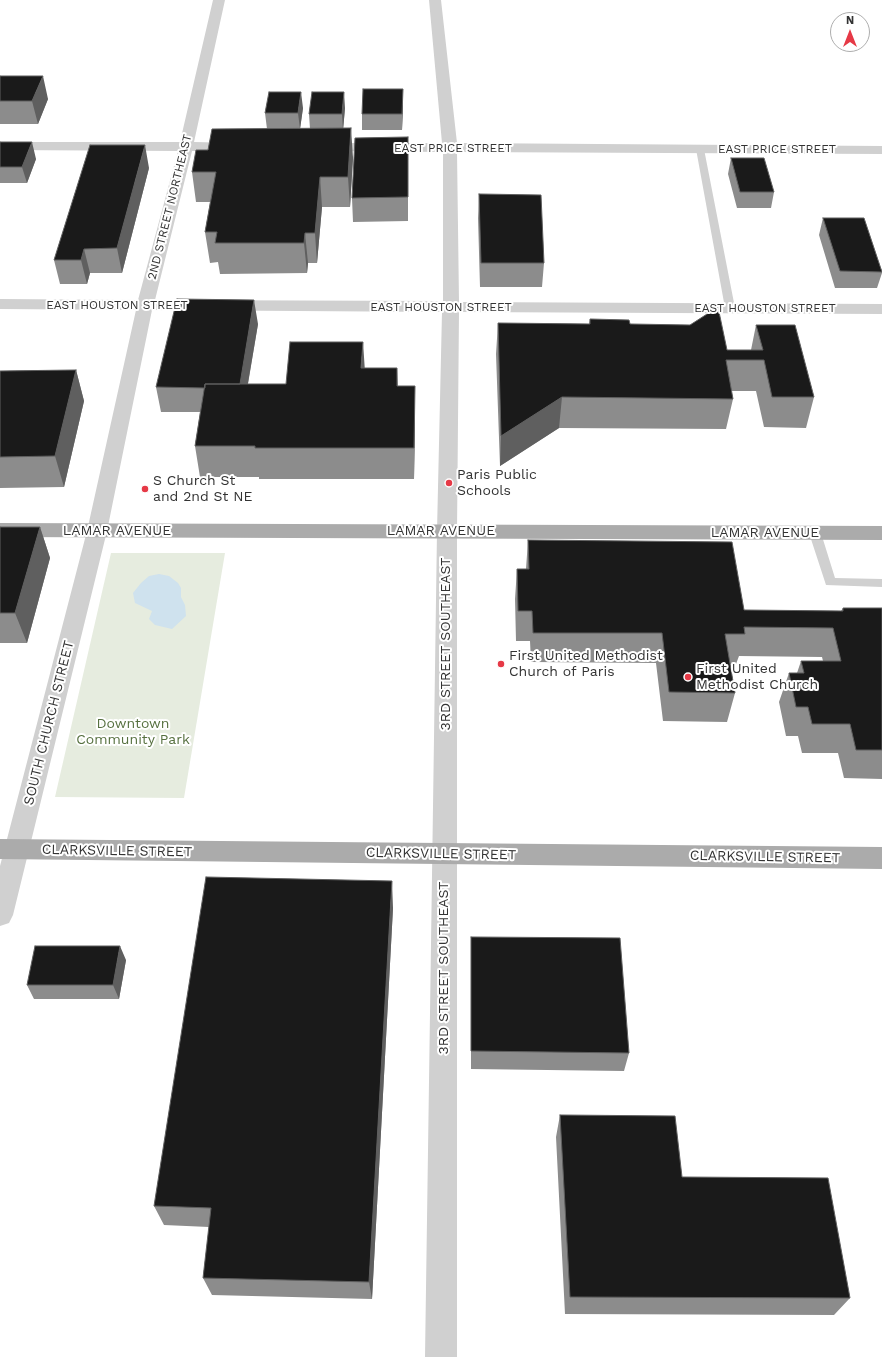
<!DOCTYPE html>
<style>
body{margin:0}
#map{position:relative;width:882px;height:1357px;overflow:hidden;background:#fff;font-family:"Work Sans",sans-serif}
canvas{display:block}
.north{position:absolute;left:830px;top:12px;width:40px;height:40px;box-sizing:border-box;background:#fff;border:1px solid #adadad;border-radius:50%;rotate:0deg;font-size:11px;font-weight:700;line-height:16px;text-align:center;color:#333}
.north::after{content:'';display:block;margin:auto;width:14px;height:18px;background:#e63946;clip-path:polygon(50% 0,100% 100%,50% 72%,0 100%)}
</style>
<div id="map">
<canvas width="882" height="1357"></canvas>
<div class="north">N</div>
</div>
<script>
const c = document.querySelector('canvas').getContext('2d');
c.lineJoin = 'round';
function fill(path, color) {
  c.fillStyle = color;
  c.fill(path, 'evenodd');
}
function poly(rows) {
  const path = new Path2D();
  for (const r of rows) {
    path.moveTo(r[0], r[1]);
    for (let i = 2; i < r.length; i += 2) path.lineTo(r[i], r[i + 1]);
  }
  return path;
}
function stroke(path, color, width, dash) {
  c.strokeStyle = color;
  c.lineWidth = width;
  c.lineCap = dash ? 'butt' : 'round';
  c.setLineDash(dash || []);
  c.stroke(path);
}
function drawText(font, color, halo, rows, align = 'center') {
  c.font = font + ' "Work Sans",sans-serif';
  c.lineWidth = 4;
  c.setLineDash([]);
  c.textBaseline = 'middle';
  c.strokeStyle = halo;
  c.fillStyle = color;
  for (const [text, x, y, turn = 0] of rows) {
    c.save();
    c.translate(x, y);
    c.rotate((+turn || 0) * Math.PI / 180);
    c.textAlign = isNaN(turn) ? turn : align;
    if (halo) c.strokeText(text, 0, 0);
    c.fillText(text, 0, 0);
    c.restore();
  }
}
fill(poly([
 [111,553,225,553,184,798,55,797]
]), '#e6ecdf');
fill(poly([
 [159,574,169,576,178,583,181,588,181,597,185,605,186,616,172,629,155,625,149,619,152,611,135,603,133,593,141,583,149,576]
]), '#cfe2ee');
fill(poly([
 [700,146,704,149,735,308,730,311,725,308,696,149,700,146],
 [815,529,819,530,821,533,835,578,882,579,882,587,826,585,809,533,811,530,815,529]
]), '#d0d0d0');
fill(poly([
 [213,0,225,0,194,142,239,143,244,144,246,147,244,150,239,151,192,151,155,300,443,301,443,152,323,151,318,150,316,147,318,144,323,143,442,143,429,0,441,0,457,143,882,146,882,154,457,152,459,302,882,304,882,314,459,312,457,531,457,1357,425,1357,437,531,442,312,152,310,107,531,13,915,9,923,0,926,0,866,87,531,136,310,0,309,0,299,138,300,178,151,0,150,0,142,180,142,213,0]
]), '#d0d0d0');
fill(poly([
 [0,523,882,526,882,540,0,537,0,523],
 [0,839,882,847,882,869,0,859,0,839]
]), '#ababab');
fill(poly([
 [0,76,48,99,38,124,0,124],
 [403,105,402,130,362,130,362,114],
 [303,108,300,129,310,129,309,114,345,108,343,129,353,158,350,207,322,207,317,263,308,263,307,273,220,274,218,262,210,263,205,232,210,202,196,202,192,172,208,150,267,129,265,113],
 [0,142,36,159,27,183,0,183],
 [731,158,774,192,771,208,737,208,728,174],
 [408,161,408,221,353,222,352,198],
 [149,168,122,273,90,273,87,284,60,284,54,260],
 [479,194,544,263,542,287,480,287,478,218],
 [823,218,882,270,882,273,877,288,835,288,819,235],
 [590,319,630,324,727,350,751,350,756,325,814,397,806,428,764,427,756,391,731,391,733,399,726,429,559,428,500,466,496,354,498,323,589,324],
 [258,324,248,384,286,384,364,368,397,368,398,386,415,416,414,479,259,479,259,477,200,477,195,446,200,412,161,412,156,387],
 [76,370,84,401,64,487,0,488,0,371],
 [0,527,40,527,50,558,27,643,0,643],
 [528,540,744,610,841,611,843,608,882,608,882,779,844,778,838,753,802,753,798,736,786,736,779,702,789,673,797,673,801,661,823,661,822,657,739,656,736,664,730,664,735,693,727,722,663,721,656,663,531,662,530,641,516,641,515,599,517,569,526,569],
 [393,908,372,1299,212,1295,203,1278,209,1227,164,1225,154,1206],
 [471,937,629,1053,624,1071,471,1069],
 [126,960,119,999,34,999,27,985],
 [560,1115,682,1177,850,1298,834,1315,565,1314,556,1137]
]), '#8c8c8c');
fill(poly([
 [43,76,48,99,38,124,32,101],
 [403,89,403,105,402,130,402,114],
 [301,92,303,108,300,129,298,113],
 [344,92,345,108,343,131,342,114],
 [351,128,353,158,350,207,348,177],
 [32,142,36,159,27,183,22,167],
 [145,145,149,168,122,273,117,248],
 [320,177,322,207,317,263,315,233],
 [305,233,308,263,307,273,304,243],
 [84,249,90,273,87,284,81,260],
 [254,300,258,324,243,412,239,388],
 [363,342,365,372,361,368],
 [76,370,84,401,64,487,55,456],
 [415,386,415,416,414,479,414,448],
 [562,397,559,428,500,466,501,436],
 [40,527,50,558,27,643,15,613],
 [392,881,393,908,372,1299,369,1282],
 [120,946,126,960,119,999,113,985]
]), '#5f5f5f');
const building = poly([
 [0,76,43,76,32,101,0,101,0,76],
 [363,89,403,89,402,114,362,114,363,89],
 [269,92,301,92,298,113,265,113,269,92],
 [312,92,344,92,342,114,309,114,312,92],
 [351,128,348,177,320,177,315,233,305,233,304,243,215,243,217,232,205,232,216,172,192,172,196,150,208,150,212,129,351,128],
 [408,137,408,197,352,198,355,138,408,137],
 [0,142,32,142,22,167,0,167,0,142],
 [90,145,145,145,117,248,84,249,81,260,54,260,90,145],
 [731,158,764,158,774,192,740,192,731,158],
 [479,194,541,195,544,263,481,263,479,194],
 [823,218,864,218,882,272,840,271,823,218],
 [177,299,254,300,240,384,205,384,205,388,156,387,177,299],
 [718,307,727,350,763,350,756,325,795,325,814,397,772,397,764,360,726,360,733,399,562,397,501,436,498,323,590,324,590,319,629,320,630,324,690,325,718,307],
 [290,342,363,342,361,368,397,368,397,386,415,386,414,448,255,448,255,446,195,446,205,384,286,384,290,342],
 [76,370,55,456,0,457,0,371,76,370],
 [0,527,40,527,15,613,0,613,0,527],
 [528,540,732,542,744,610,843,611,843,608,882,608,882,750,856,750,850,724,812,724,808,707,796,707,789,673,804,673,801,661,841,661,833,628,744,627,745,634,725,634,735,693,669,692,662,633,533,633,532,611,518,611,517,569,529,569,528,540],
 [206,877,392,881,369,1282,203,1278,211,1208,154,1206,206,877],
 [471,937,620,938,629,1053,471,1051,471,937],
 [35,946,120,946,113,985,27,985,35,946],
 [560,1115,675,1116,682,1177,828,1178,850,1298,570,1297,560,1115]
]);
fill(building, '#1a1a1a');
stroke(building, '#5f5f5f', 1);
for (const [x, y, r, color] of [
 [449,483,4,"#e63946"],
 [145,489,4,"#e63946"],
 [501,664,4,"#e63946"],
 [688,677,4,"#e63946"]
]) {
  const dot = new Path2D();
  dot.arc(x, y, r, 0, 2 * Math.PI);
  c.fillStyle = color;
  c.fill(dot);
  stroke(dot, '#fff', 1.5);
}
drawText('12px', '#333', '#fff', [
 ["EAST PRICE STREET",453,148],
 ["EAST PRICE STREET",777,149],
 ["2ND STREET NORTHEAST",170,207,-76],
 ["EAST HOUSTON STREET",117,305],
 ["EAST HOUSTON STREET",441,307],
 ["EAST HOUSTON STREET",765,308]
]);
drawText('14px', '#333', '#fff', [
 ["Paris Public",457,475],
 ["Schools",457,491],
 ["S Church St",153,481],
 ["and 2nd St NE",153,497],
 ["First United Methodist",509,656],
 ["Church of Paris",509,672],
 ["First United",696,669],
 ["Methodist Church",696,685]
], 'left');
drawText('14px', '#333', '#fff', [
 ["LAMAR AVENUE",117,531],
 ["LAMAR AVENUE",441,531],
 ["LAMAR AVENUE",765,533],
 ["3RD STREET SOUTHEAST",446,644,-90],
 ["SOUTH CHURCH STREET",49,723,-76],
 ["CLARKSVILLE STREET",117,851,1],
 ["CLARKSVILLE STREET",441,854,1],
 ["CLARKSVILLE STREET",765,857,1],
 ["3RD STREET SOUTHEAST",444,968,-90]
]);
drawText('14px', '#56703f', '#fff', [
 ["Downtown",133,724],
 ["Community Park",133,740]
]);
</script>
